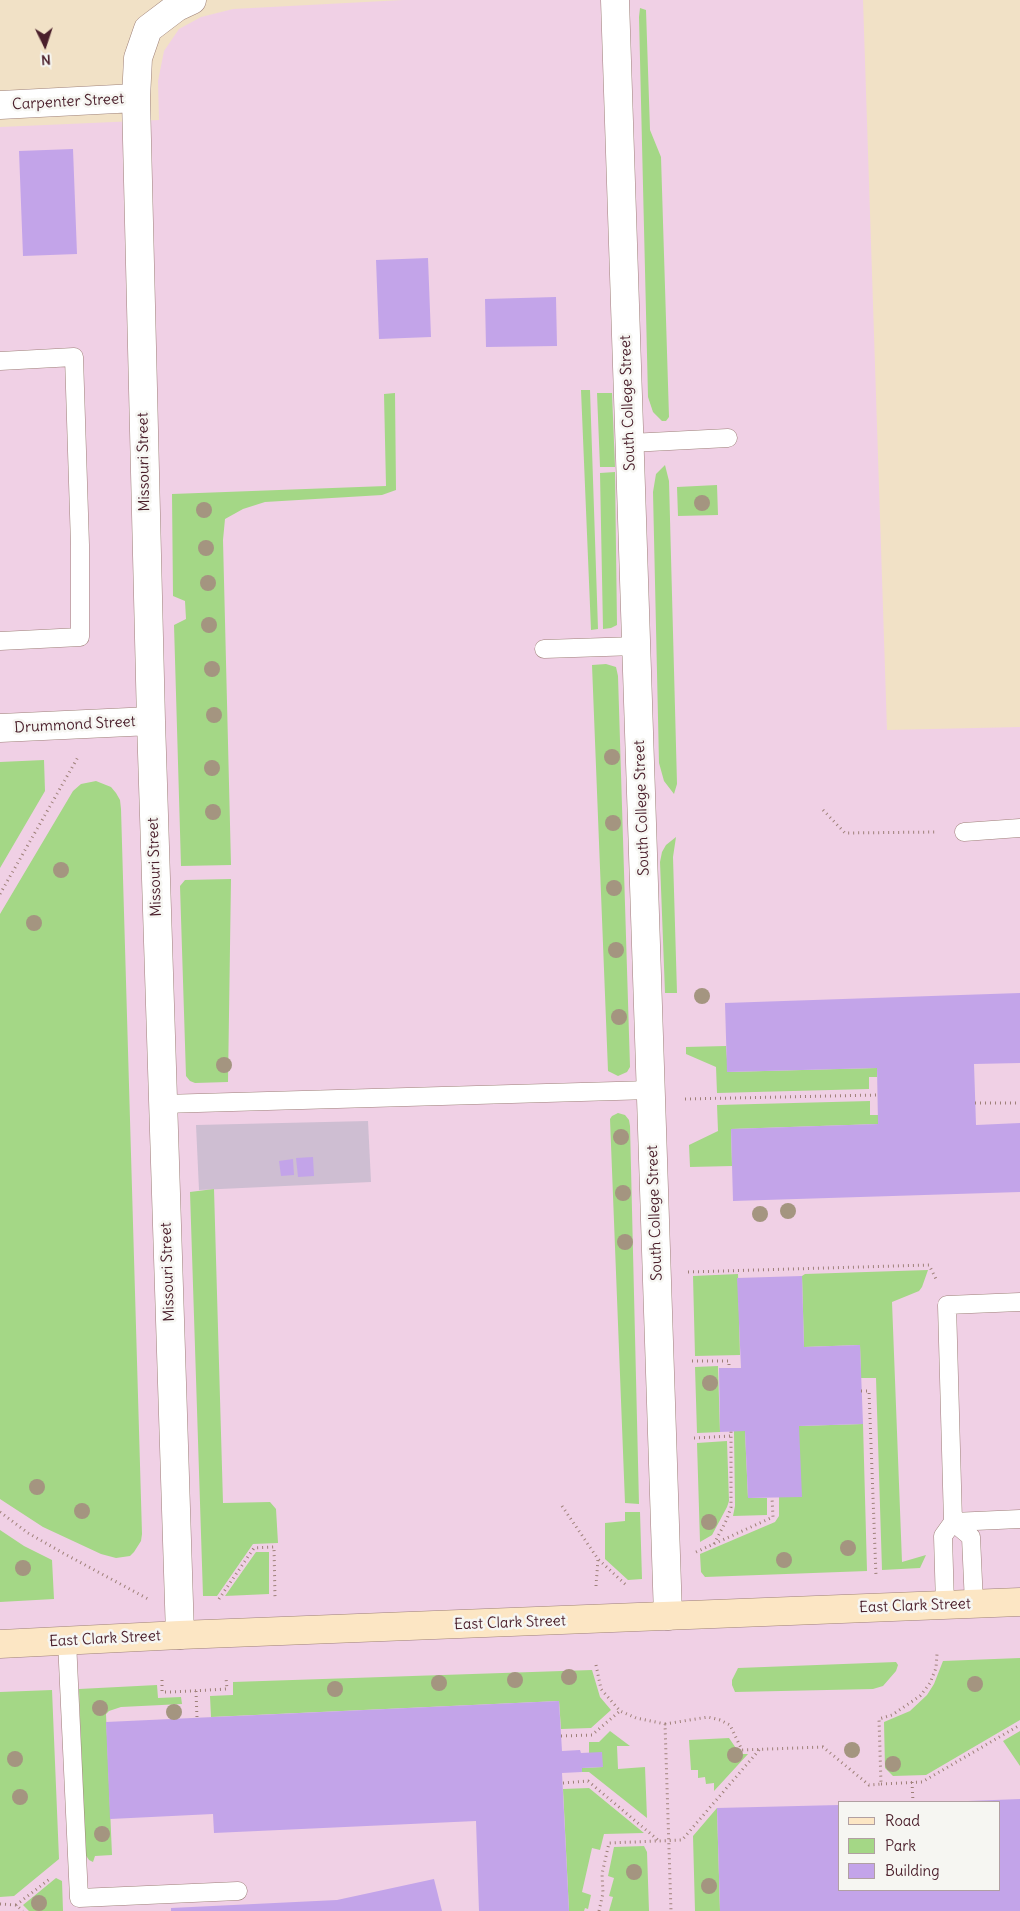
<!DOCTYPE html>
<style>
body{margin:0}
#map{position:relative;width:1020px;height:1911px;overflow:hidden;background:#f1e1c6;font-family:Delius,sans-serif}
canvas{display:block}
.legend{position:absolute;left:838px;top:1801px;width:162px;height:90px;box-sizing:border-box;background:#f6f6f2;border:1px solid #b1a0a2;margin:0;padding:6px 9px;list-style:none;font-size:15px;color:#4a1f2b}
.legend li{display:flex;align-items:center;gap:10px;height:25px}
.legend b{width:25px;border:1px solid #b1a0a2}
.north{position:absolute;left:20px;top:20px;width:50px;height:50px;-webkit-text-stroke:4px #f6f6f2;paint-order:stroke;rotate:176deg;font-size:14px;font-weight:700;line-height:20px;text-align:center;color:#4a1f2b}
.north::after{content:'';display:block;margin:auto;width:18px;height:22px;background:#4a1f2b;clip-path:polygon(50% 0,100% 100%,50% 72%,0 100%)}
</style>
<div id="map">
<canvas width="1020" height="1911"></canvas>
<ul class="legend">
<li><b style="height:6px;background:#fce6c4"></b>Road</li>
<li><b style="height:14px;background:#a4d786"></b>Park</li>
<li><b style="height:14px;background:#c3a4e9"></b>Building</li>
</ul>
<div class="north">N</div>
</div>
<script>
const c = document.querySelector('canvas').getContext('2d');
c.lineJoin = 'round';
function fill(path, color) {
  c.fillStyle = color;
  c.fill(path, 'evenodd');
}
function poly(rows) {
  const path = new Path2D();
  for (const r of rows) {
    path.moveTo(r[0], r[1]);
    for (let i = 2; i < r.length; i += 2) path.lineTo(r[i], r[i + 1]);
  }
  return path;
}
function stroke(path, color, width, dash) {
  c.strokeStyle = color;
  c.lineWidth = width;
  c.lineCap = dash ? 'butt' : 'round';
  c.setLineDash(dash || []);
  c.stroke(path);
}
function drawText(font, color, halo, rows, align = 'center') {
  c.font = font + ' Delius,sans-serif';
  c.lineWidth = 5;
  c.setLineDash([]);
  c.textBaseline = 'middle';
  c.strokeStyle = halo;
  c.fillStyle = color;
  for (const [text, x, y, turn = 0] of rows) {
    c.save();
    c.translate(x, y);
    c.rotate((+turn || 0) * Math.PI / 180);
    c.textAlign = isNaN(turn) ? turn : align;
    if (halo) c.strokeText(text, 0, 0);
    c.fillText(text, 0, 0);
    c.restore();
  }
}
fill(poly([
 [403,0,863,0,887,730,1020,727,1020,1911,0,1911,0,127,159,120,158,81,164,51,179,29,201,17,233,9],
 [839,1802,999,1802,999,1890,839,1890]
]), '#f0d0e5');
fill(poly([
 [368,1121,371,1182,199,1190,196,1125]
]), '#cebed2');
fill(poly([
 [640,8,646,10,650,130,661,157,669,417,666,421,662,421,653,412,648,397,639,17],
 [581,390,590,390,598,629,591,630],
 [395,393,396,490,382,495,265,502,243,509,225,519,223,540,231,865,181,866,174,625,186,619,185,601,173,596,172,494,386,486,384,394],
 [597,393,612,393,615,467,600,467],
 [665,465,669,481,677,784,674,794,664,781,659,763,653,492,656,474],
 [615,472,617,625,611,628,603,629,600,473],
 [717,485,718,515,678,516,677,487],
 [606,664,616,667,618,676,630,1067,627,1072,618,1076,608,1071,592,665],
 [44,760,45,791,0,868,0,762],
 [96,781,111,787,116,793,120,800,121,809,142,1534,141,1541,134,1552,130,1556,116,1558,101,1554,43,1527,0,1499,0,914,73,791,81,784],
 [676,837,673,857,677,993,665,993,660,862,662,852,666,845],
 [231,879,228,1082,195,1083,190,1081,186,1076,180,886,185,880],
 [726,1046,728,1072,877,1068,877,1077,869,1077,869,1089,717,1093,716,1067,686,1054,686,1047],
 [870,1101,870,1115,878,1115,878,1124,731,1129,732,1166,690,1167,689,1145,718,1131,717,1105],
 [618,1113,625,1115,629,1120,630,1126,639,1504,625,1503,610,1119,612,1116],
 [214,1189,223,1503,270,1502,276,1509,278,1543,253,1544,217,1596,203,1596,190,1192],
 [928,1270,922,1287,919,1291,892,1302,902,1562,926,1555,920,1568,882,1570,876,1378,861,1378,860,1345,804,1347,802,1276,805,1274],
 [738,1274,740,1355,695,1356,693,1276],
 [718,1366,720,1432,697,1433,695,1367],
 [863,1424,867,1571,705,1577,701,1572,700,1554,775,1522,779,1516,779,1497,799,1426],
 [734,1431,745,1431,748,1498,767,1498,767,1515,733,1516,735,1506],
 [727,1441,729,1501,727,1507,712,1535,700,1542,697,1443],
 [625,1512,640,1512,642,1579,628,1580,605,1559,605,1523,625,1521],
 [0,1530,24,1546,52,1560,54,1599,0,1602],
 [256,1552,269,1552,269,1594,225,1596],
 [1020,1658,1020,1720,926,1775,893,1776,885,1768,884,1722,910,1711,927,1695,934,1684,943,1661],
 [896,1662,898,1665,896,1671,883,1686,873,1689,735,1692,732,1685,732,1680,738,1668],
 [592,1670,600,1697,611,1710,591,1728,561,1729,559,1701,211,1717,210,1696,233,1695,233,1682],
 [157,1685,158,1698,181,1697,182,1704,121,1707,109,1711,106,1714,112,1855,95,1856,93,1862,89,1860,85,1854,79,1689],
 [52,1690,59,1859,14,1896,0,1897,0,1692],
 [610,1731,630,1746,617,1746,618,1769,645,1767,647,1818,589,1772,582,1772,582,1768,603,1767,589,1753,589,1742,599,1742],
 [1020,1731,1020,1766,1003,1741],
 [729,1738,740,1754,748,1754,714,1791,714,1783,706,1784,705,1777,698,1778,698,1770,691,1770,689,1740],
 [589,1788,644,1833,604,1834,600,1850,592,1848,582,1892,591,1895,588,1909,585,1908,584,1911,569,1911,563,1789],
 [717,1808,720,1911,695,1911,693,1836],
 [644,1846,647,1852,649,1911,609,1911,613,1897,609,1896,614,1878,608,1876,614,1847],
 [56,1878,62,1881,63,1911,29,1911,23,1905]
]), '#a4d786');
fill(poly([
 [73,149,77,254,23,256,19,151],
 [428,258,431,337,379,339,376,260],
 [556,297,557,346,486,347,485,299],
 [1020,993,1020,1063,974,1064,976,1125,1020,1123,1020,1192,733,1201,731,1129,878,1124,877,1068,727,1072,725,1003],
 [313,1157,314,1176,298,1177,296,1158],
 [293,1159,294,1175,281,1176,279,1161],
 [802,1276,804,1347,860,1345,863,1424,799,1426,802,1497,748,1498,745,1431,720,1432,719,1368,741,1368,737,1278],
 [559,1701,562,1751,580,1750,581,1753,602,1752,603,1767,582,1768,582,1772,562,1773,569,1911,479,1911,476,1821,214,1833,213,1814,110,1819,106,1722],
 [1020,1799,1020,1911,720,1911,717,1808,839,1805,839,1890,999,1890,999,1802,968,1802,968,1801],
 [434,1879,442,1911,171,1911,171,1908,337,1900]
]), '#c3a4e9');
const lane = poly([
 [0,361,74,357,80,545,80,637,0,641],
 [630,443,728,438],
 [544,649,636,646],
 [964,832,1020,828],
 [163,1104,651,1090],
 [953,1522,971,1537,974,1604],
 [953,1522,1020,1519],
 [945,1605,943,1536,953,1522,947,1305,1020,1302],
 [67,1641,79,1898,238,1891]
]);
const street = poly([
 [615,0,668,1616],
 [0,105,136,98],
 [0,728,151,721],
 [180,1635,151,721,136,98,138,58,148,29,177,7,192,0]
]);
const secondary = poly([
 [0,1644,180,1635,1020,1602]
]);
stroke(lane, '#9e8078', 19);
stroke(street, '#9e8078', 29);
stroke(secondary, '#9e8078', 29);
stroke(poly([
 [823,810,845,833,938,832],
 [0,894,78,757],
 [685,1099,877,1095],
 [975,1103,1020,1103],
 [688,1272,929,1265,937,1281],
 [692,1361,729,1361,729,1368],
 [861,1391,869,1391,876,1576],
 [694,1438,731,1436],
 [562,1506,598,1559,626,1585],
 [0,1512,28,1533,63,1553,148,1599],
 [714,1544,727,1519,731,1507,731,1431],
 [696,1552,773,1517,772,1498],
 [596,1586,598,1559],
 [219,1599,254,1548,274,1547,275,1598],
 [596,1665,601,1689,620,1711,636,1718,665,1724,671,1911],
 [162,1680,162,1692,171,1692,227,1689,226,1678],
 [196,1691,197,1718],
 [665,1724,708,1717,720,1720,730,1725,742,1750,823,1747,869,1785,881,1784,879,1719,892,1715,920,1696,930,1683,936,1668,937,1654],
 [561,1736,592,1735,620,1711],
 [912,1782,913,1802],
 [563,1783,588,1781,658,1840],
 [881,1784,922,1782,1020,1725],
 [0,1904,16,1905,23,1911],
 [16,1905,51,1878],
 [599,1911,603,1893,602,1874,609,1843,682,1840,760,1749]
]), '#9e8078', 3, [1, 4]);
stroke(lane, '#fff', 18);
stroke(street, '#fff', 28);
stroke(secondary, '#fce6c4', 28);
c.fillStyle = '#a49580';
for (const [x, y] of [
 [702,503],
 [204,510],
 [206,548],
 [208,583],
 [209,625],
 [212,669],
 [214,715],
 [612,757],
 [212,768],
 [213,812],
 [613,823],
 [61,870],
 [614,888],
 [34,923],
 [616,950],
 [702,996],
 [619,1017],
 [224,1065],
 [621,1137],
 [623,1193],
 [788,1211],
 [760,1214],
 [625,1242],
 [710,1383],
 [37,1487],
 [82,1511],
 [709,1522],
 [848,1548],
 [784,1560],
 [23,1568],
 [569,1677],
 [515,1680],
 [439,1683],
 [975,1684],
 [335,1689],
 [100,1708],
 [174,1712],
 [852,1750],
 [735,1755],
 [15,1759],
 [893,1764],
 [20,1797],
 [102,1834],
 [634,1872],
 [709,1886],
 [39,1903]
]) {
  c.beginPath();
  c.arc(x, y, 8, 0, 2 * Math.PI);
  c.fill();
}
drawText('15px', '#4a1f2b', '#f6f6f2', [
 ["Carpenter Street",68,102,-3],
 ["South College Street",628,403,-92],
 ["Missouri Street",144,462,-91],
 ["Drummond Street",75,725,-3],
 ["South College Street",642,808,-92],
 ["Missouri Street",155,867,-92],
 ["South College Street",655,1213,-92],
 ["Missouri Street",168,1272,-92],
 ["East Clark Street",915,1606,-2],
 ["East Clark Street",510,1623,-2],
 ["East Clark Street",105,1639,-3]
]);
</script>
